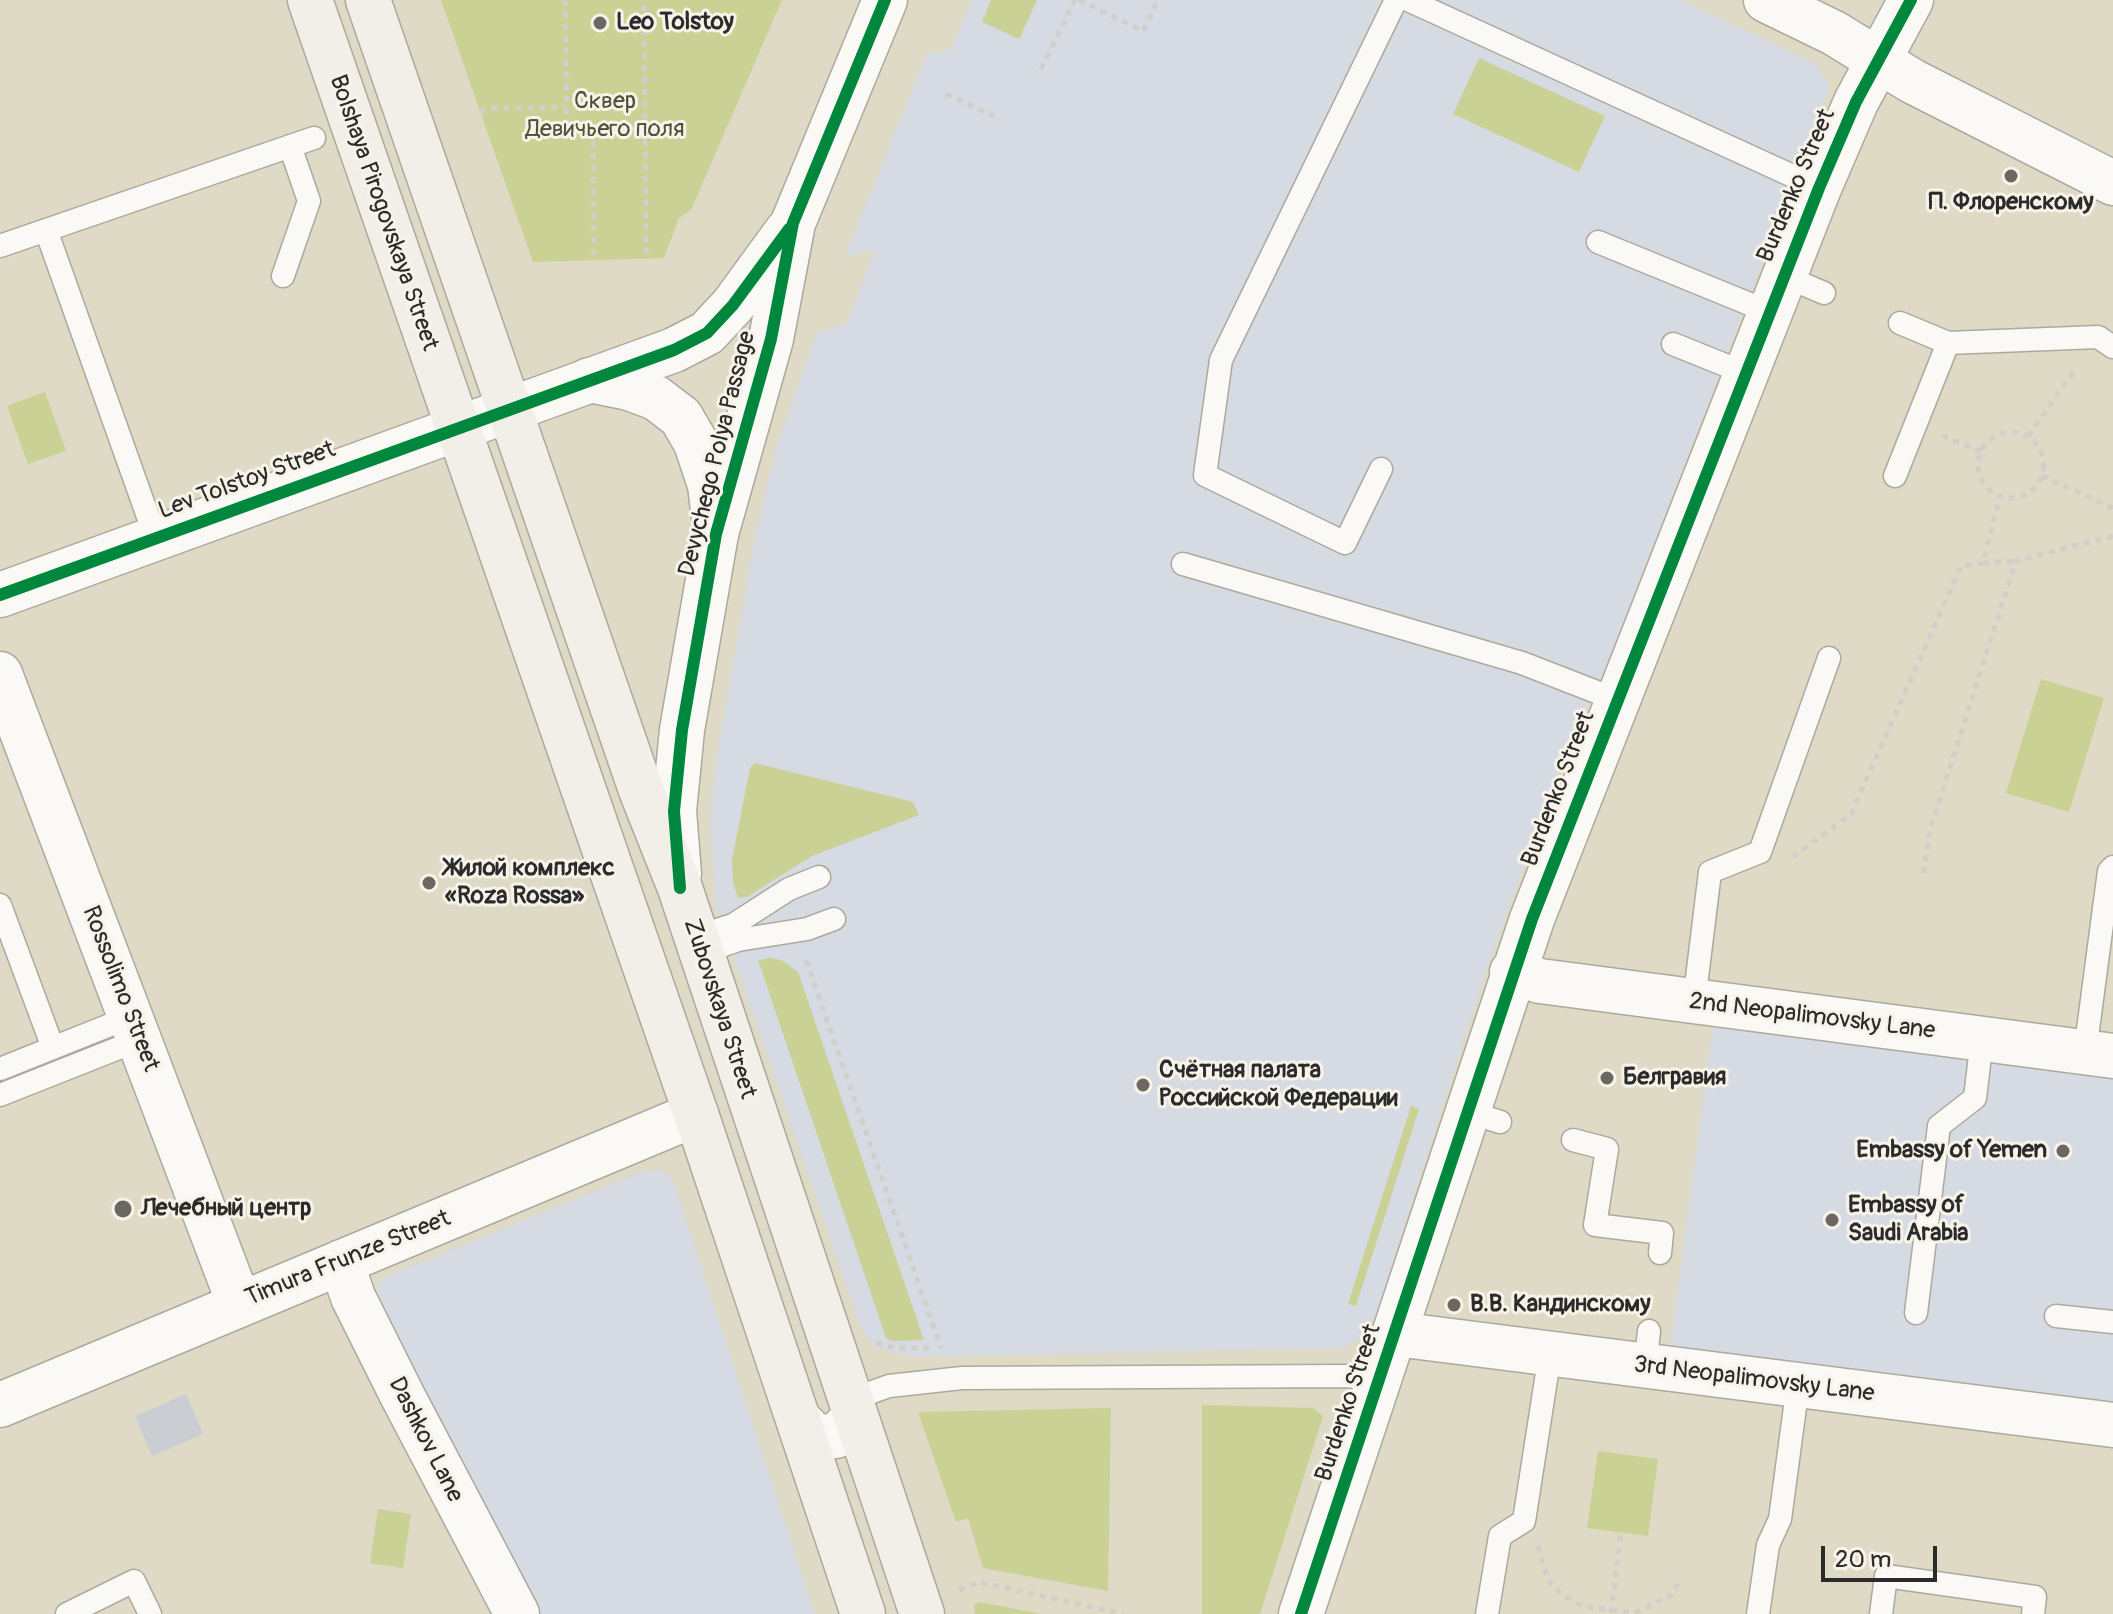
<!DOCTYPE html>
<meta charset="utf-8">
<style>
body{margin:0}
#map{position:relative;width:2113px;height:1614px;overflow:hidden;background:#dedac6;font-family:Pangolin,sans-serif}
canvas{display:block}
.scale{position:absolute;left:1821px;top:1546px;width:116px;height:36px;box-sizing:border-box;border:4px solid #2b2b2b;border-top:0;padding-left:10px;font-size:24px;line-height:28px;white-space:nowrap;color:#2b2b2b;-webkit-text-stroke:6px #f7f3e8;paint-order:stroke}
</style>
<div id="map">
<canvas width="2113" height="1614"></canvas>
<div class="scale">20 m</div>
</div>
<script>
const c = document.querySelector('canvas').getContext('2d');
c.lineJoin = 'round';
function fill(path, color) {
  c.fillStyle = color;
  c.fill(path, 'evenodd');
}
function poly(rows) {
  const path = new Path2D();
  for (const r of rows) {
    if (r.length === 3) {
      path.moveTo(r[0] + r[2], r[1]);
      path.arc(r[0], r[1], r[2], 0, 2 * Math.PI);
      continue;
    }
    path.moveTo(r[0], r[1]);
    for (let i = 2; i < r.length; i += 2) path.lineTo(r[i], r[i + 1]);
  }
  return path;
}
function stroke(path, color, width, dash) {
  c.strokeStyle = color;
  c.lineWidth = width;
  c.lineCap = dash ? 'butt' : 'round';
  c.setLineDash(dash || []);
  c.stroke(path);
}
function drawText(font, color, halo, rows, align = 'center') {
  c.font = font + ' Pangolin,sans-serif';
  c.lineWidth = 6;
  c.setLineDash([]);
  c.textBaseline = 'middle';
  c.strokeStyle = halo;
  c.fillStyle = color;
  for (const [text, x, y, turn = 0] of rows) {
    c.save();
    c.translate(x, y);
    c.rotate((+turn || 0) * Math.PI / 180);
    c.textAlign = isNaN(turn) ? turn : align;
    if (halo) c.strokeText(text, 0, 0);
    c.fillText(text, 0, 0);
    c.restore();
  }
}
fill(poly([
 [972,0,1681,0,1816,64,1828,82,1828,92,1608,662,1569,743,1486,970,1375,1318,1364,1335,1345,1348,910,1357,875,1347,862,1330,716,906,710,819,717,754,755,537,776,448,817,332,847,324,875,250,845,257,926,55,951,49],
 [1713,1024,2113,1076,2113,1403,1670,1348],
 [647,1170,662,1170,673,1180,815,1614,536,1614,375,1294,383,1278]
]), '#d6dae3');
fill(poly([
 [186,1394,203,1434,152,1456,135,1416]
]), '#caced3');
fill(poly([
 [441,0,782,0,691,210,679,218,664,258,533,262],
 [991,0,1037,0,1019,39,982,22],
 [1479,58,1605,116,1579,172,1453,114],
 [45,392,66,451,28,464,7,406],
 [2041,679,2104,698,2069,812,2006,793],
 [755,763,913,802,919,815,812,856,747,897,738,898,733,882,732,860,750,768],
 [771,958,781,960,798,972,924,1340,891,1341,886,1338,758,960],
 [1411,1106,1419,1109,1356,1306,1348,1304],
 [1202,1405,1313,1408,1323,1416,1260,1614,1202,1614],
 [1111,1408,1108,1591,983,1568,968,1518,956,1522,918,1412],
 [1598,1451,1658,1459,1648,1536,1587,1528],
 [378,1509,411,1514,403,1568,370,1563],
 [979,1602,1042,1614,975,1614,974,1605]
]), '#cad194');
const service = poly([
 [1408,0,1819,188],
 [46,230,156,539],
 [1598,242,1769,312],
 [0,246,314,138],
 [283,276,309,201,290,146],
 [1784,276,1824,293],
 [1900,323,1948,343],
 [1673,344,1745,373],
 [1381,469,1345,543,1205,475,1221,360,1396,0],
 [1895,476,1948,343,2098,337,2113,347],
 [1183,564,1522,663,1617,700],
 [0,905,53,1048],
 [695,937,733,925,789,889,819,877],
 [701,953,738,940,807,929,834,919],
 [1694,1002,1710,872,1760,852,1829,658],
 [2085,1052,2109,871,2113,867],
 [0,1069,130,1017],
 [0,1095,139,1040],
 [1466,1111,1500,1122],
 [1573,1140,1607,1149,1595,1225,1662,1233,1660,1253],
 [1916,1313,1939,1126,1975,1098,1982,1039],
 [2056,1316,2113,1322],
 [1645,1366,1649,1331],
 [853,1399,889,1386,962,1378,1345,1376,1381,1379],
 [67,1614,134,1581,150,1614],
 [1487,1614,1500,1536,1524,1521,1550,1354],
 [1758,1614,1768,1545,1780,1519,1798,1385],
 [1881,1614,1886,1576,2035,1597,2033,1614]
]);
const minor = poly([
 [1766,0,1834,33,1912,81,2113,183],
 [589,380,629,388,656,398,681,417,696,443,710,485,716,534],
 [0,674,239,1303],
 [1512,972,1540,981,2113,1056],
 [341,1262,353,1297,402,1395,517,1614],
 [1396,1334,2113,1425],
 [0,1405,696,1114],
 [1301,1614,1532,919,1819,188,1856,102,1911,0]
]);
const tertiary = poly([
 [0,595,674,350,707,333,733,305,787,231],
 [679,874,674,811,682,730,716,534,771,339,793,223,885,0],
 [799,1420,816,1437,836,1436,853,1419,853,1399]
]);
const secondary = poly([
 [310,0,696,1114,863,1614],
 [368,0,641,790,680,888,922,1614]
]);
stroke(service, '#aca99d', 25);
stroke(minor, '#aca99d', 47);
stroke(tertiary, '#aca99d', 47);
stroke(secondary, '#aca99d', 47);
stroke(poly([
 [565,0,567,129,645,128,644,0],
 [1079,0,1143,31,1158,0],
 [1041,69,1075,0],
 [946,94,994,116],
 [480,112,491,108,566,107],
 [645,128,646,259],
 [593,129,594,260],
 [2011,465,33],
 [1942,436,1981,451],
 [2028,436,2076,368],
 [2042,476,2113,508],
 [1983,563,2016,561],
 [1793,857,1851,814,1961,566,1983,563,2000,496],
 [1923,873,1930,830,2016,561,2113,536],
 [806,960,941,1348],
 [876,1343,895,1348,929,1348],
 [1538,1546,1548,1580,1561,1594,1582,1606,1635,1613,1670,1596,1681,1579],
 [959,1590,979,1582,1124,1614],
 [1611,1613,1621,1532]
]), '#d0cfc9', 5, [6, 6]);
stroke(service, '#faf9f6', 22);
stroke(minor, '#faf9f6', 44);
stroke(tertiary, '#faf9f6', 44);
stroke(secondary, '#f2efe8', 44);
stroke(poly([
 [0,595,674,350,707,333,733,305,789,229],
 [680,888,674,811,682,730,716,534,771,339,793,223,885,0],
 [1301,1614,1532,919,1819,188,1856,102,1911,0]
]), '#00873e', 12);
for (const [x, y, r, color] of [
 [600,23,8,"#6a6861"],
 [2011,176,8,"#6a6861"],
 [429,883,8,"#6a6861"],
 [1607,1078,8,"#6a6861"],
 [1143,1085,8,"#6a6861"],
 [2063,1151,8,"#6a6861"],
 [123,1209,10,"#6a6861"],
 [1832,1220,8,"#6a6861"],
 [1454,1305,8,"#6a6861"]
]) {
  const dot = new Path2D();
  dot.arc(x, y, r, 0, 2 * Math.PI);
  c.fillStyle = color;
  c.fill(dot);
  stroke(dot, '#f7f3e8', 3);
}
drawText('bold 24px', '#2b2b2b', '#f7f3e8', [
 ["Leo Tolstoy",616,23],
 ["П. Флоренскому",2011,203,"center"],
 ["Жилой комплекс",445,869],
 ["«Roza Rossa»",445,897],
 ["Счётная палата",1159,1071],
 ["Российской Федерации",1159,1099],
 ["Белгравия",1623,1078],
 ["Embassy of Yemen",2047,1151,"right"],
 ["Embassy of",1848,1206],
 ["Saudi Arabia",1848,1234],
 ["Лечебный центр",141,1209],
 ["В.В. Кандинскому",1470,1305]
], 'left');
drawText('24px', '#4e523b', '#f7f3e8', [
 ["Сквер",605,102],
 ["Девичьего поля",605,130]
]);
drawText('24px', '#2b2b2b', '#f7f3e8', [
 ["Burdenko Street",1797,186,-67],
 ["Bolshaya Pirogovskaya Street",383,213,71],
 ["Devychego Polya Passage",718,454,-76],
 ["Lev Tolstoy Street",247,481,-20],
 ["Burdenko Street",1559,789,-69],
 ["Rossolimo Street",120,989,69],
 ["Zubovskaya Street",719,1009,72],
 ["2nd Neopalimovsky Lane",1812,1017,7],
 ["Timura Frunze Street",348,1259,-22],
 ["3rd Neopalimovsky Lane",1754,1380,7],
 ["Burdenko Street",1349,1403,-72],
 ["Dashkov Lane",425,1440,63]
]);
</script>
